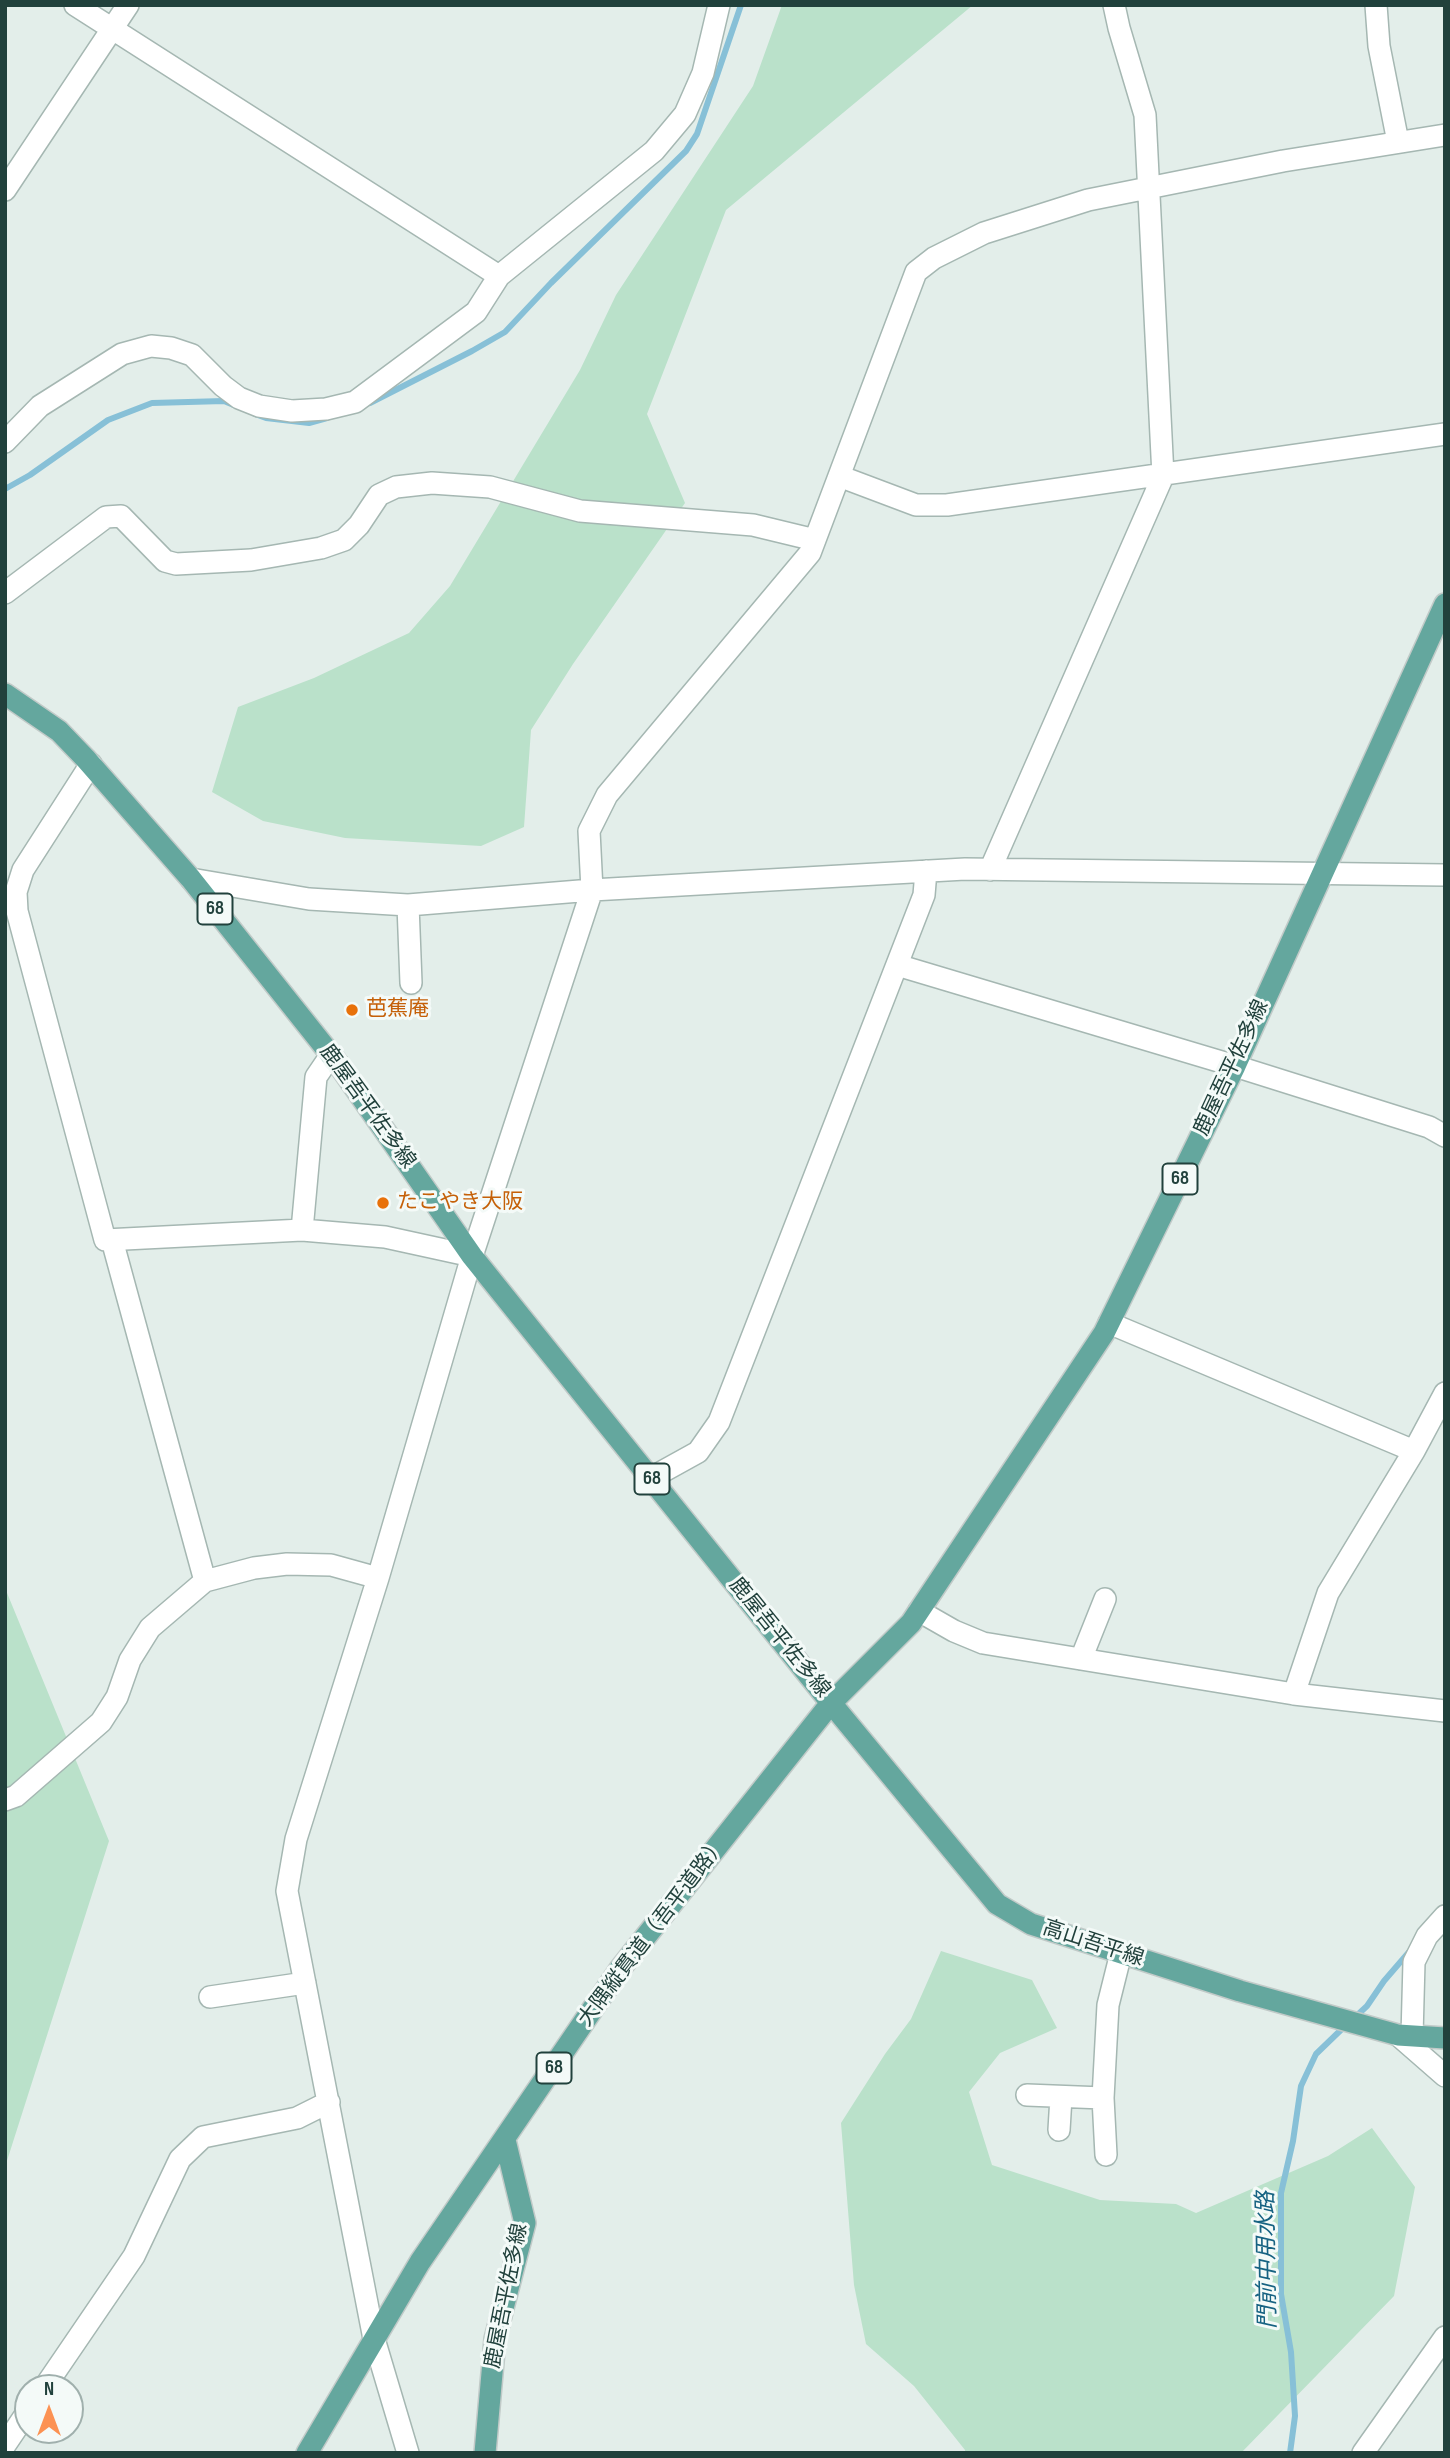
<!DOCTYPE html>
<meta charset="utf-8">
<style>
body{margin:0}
#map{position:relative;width:1450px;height:2458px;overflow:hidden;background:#e3eeea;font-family:"Sofia Sans Condensed",sans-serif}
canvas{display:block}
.frame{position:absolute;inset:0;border:7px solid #21413c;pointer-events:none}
.north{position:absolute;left:14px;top:2374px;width:70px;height:70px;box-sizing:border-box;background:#f4faf8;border:2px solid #a0b0ad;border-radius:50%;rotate:0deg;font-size:19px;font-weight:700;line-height:28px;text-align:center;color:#21413c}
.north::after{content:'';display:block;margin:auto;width:24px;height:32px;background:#fc9253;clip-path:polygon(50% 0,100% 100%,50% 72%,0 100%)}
</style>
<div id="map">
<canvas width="1450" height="2458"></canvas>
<div class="frame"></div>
<div class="north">N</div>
</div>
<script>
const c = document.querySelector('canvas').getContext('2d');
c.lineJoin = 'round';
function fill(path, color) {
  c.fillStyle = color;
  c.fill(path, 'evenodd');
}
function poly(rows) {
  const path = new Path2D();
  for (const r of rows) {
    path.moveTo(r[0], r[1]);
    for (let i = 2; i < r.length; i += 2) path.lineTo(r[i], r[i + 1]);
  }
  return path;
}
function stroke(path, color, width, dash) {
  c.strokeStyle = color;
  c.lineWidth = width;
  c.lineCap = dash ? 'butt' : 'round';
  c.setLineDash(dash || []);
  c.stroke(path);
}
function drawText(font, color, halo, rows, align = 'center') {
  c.font = font + ' "Sofia Sans Condensed","Noto Sans JP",sans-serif';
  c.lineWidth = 6;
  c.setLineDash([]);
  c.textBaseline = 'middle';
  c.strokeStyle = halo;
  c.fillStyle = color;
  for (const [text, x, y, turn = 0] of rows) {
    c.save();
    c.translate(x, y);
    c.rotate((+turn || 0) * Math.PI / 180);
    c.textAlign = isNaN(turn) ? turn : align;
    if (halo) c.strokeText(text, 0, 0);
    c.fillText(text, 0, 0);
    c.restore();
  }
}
fill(poly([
 [782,5,973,5,726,210,647,414,685,503,573,664,531,730,524,827,481,846,345,838,263,821,212,792,238,707,314,678,409,633,450,586,580,370,616,295,753,86],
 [5,1588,109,1841,5,2167],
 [941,1951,1032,1980,1057,2028,1000,2053,969,2092,992,2165,1100,2200,1176,2204,1196,2213,1328,2156,1372,2128,1415,2187,1394,2296,1241,2453,965,2453,965,2450,914,2386,866,2344,854,2285,841,2123,885,2054,911,2019]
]), '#bae1ca');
stroke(poly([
 [370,403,472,351,505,332,551,283,686,151,697,134,741,5],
 [255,414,266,418,309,423,327,418],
 [5,489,30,475,108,420,152,403,224,401,236,406],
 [1353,2019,1367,2006,1384,1981,1409,1952],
 [1290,2453,1295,2416,1291,2352,1281,2294,1281,2193,1293,2141,1301,2086,1316,2054,1345,2026]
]), '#87c0d7', 6);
const minor = poly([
 [75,5,499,276],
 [1376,5,1379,46,1398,142],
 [5,190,128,5],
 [5,442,40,406,122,354,151,346,171,348,192,355,223,386,239,398,259,406,292,411,326,409,355,402,476,312,499,276,654,151,685,114,703,73,719,5],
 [839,476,916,505,947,505,1445,434],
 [5,593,106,517,121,516,165,561,176,564,251,560,321,548,344,540,359,525,379,495,396,487,432,483,490,487,580,511,753,525,815,540],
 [91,764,23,870,16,892,17,911,105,1240,302,1230,385,1237,472,1256],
 [990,870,1163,476,1145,115,1119,28,1114,5],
 [191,879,309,899,408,905,592,890,965,869,1445,875],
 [408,905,411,983],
 [897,965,1235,1066,1429,1127,1445,1136],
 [302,1230,316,1077,331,1055],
 [112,1240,205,1581],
 [1109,1323,1414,1451,1445,1393],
 [651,1478,698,1452,719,1422,924,895,926,871],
 [919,1611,954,1631,983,1643,1294,1694,1445,1711],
 [1081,1659,1105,1599],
 [1294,1694,1328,1593,1414,1451],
 [5,1800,16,1796,101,1722,117,1697,130,1660,150,1628,205,1581,254,1568,287,1564,331,1565,378,1578],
 [210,1997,305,1983],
 [1398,2035,1445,2076],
 [1412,2036,1414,1962,1427,1936,1445,1916],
 [1027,2095,1103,2098],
 [1059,2130,1061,2097],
 [1106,2155,1103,2098,1108,2005,1121,1953],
 [44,2388,134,2256,180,2159,203,2137,297,2118,329,2102],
 [5,2445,28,2411],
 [408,2453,374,2339,287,1891,296,1839,378,1578,472,1256,592,890,589,831,607,795,810,553,916,272,934,258,984,233,1088,200,1283,161,1445,135],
 [1363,2453,1445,2337]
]);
const major = poly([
 [5,694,59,731,85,758,191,879,339,1065,472,1256,831,1703,997,1904,1031,1924,1240,1991,1398,2035,1445,2038],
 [307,2453,420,2262,620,1969,831,1703,911,1623,1104,1333,1235,1066,1445,604],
 [485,2453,495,2339,525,2223,505,2140]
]);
stroke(minor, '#a5b7b2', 24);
stroke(major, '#c1cac8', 24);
stroke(minor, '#fff', 21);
stroke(major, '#64a79e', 21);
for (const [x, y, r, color] of [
 [352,1010,7,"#e8710a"],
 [383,1203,7,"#e8710a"]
]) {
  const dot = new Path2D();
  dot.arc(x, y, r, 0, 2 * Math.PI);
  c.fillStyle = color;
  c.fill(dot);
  stroke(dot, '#f4faf8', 2.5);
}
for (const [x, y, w] of [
 [215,909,35],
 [1180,1179,35],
 [652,1479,35],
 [554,2068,35]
]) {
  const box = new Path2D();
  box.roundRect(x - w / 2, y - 15.5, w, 31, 5);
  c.fillStyle = '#f4faf8';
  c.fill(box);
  stroke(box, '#21413c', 2);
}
drawText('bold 19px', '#21413c', null, [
 ["68",215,909],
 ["68",1180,1179],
 ["68",652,1479],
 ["68",554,2068]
]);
drawText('21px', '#c56008', '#f4faf8', [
 ["芭蕉庵",366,1010],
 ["たこやき大阪",397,1203]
], 'left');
drawText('21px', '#21413c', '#f4faf8', [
 ["鹿屋吾平佐多線",1232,1068,-65],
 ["鹿屋吾平佐多線",367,1107,54],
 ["鹿屋吾平佐多線",779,1638,51],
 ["大隅縦貫道（吾平道路）",653,1932,-53],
 ["高山吾平線",1093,1944,18],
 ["鹿屋吾平佐多線",507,2296,-79]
]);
drawText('italic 23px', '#166282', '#f4faf8', [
 ["門前中用水路",1268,2260,-91]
]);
</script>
